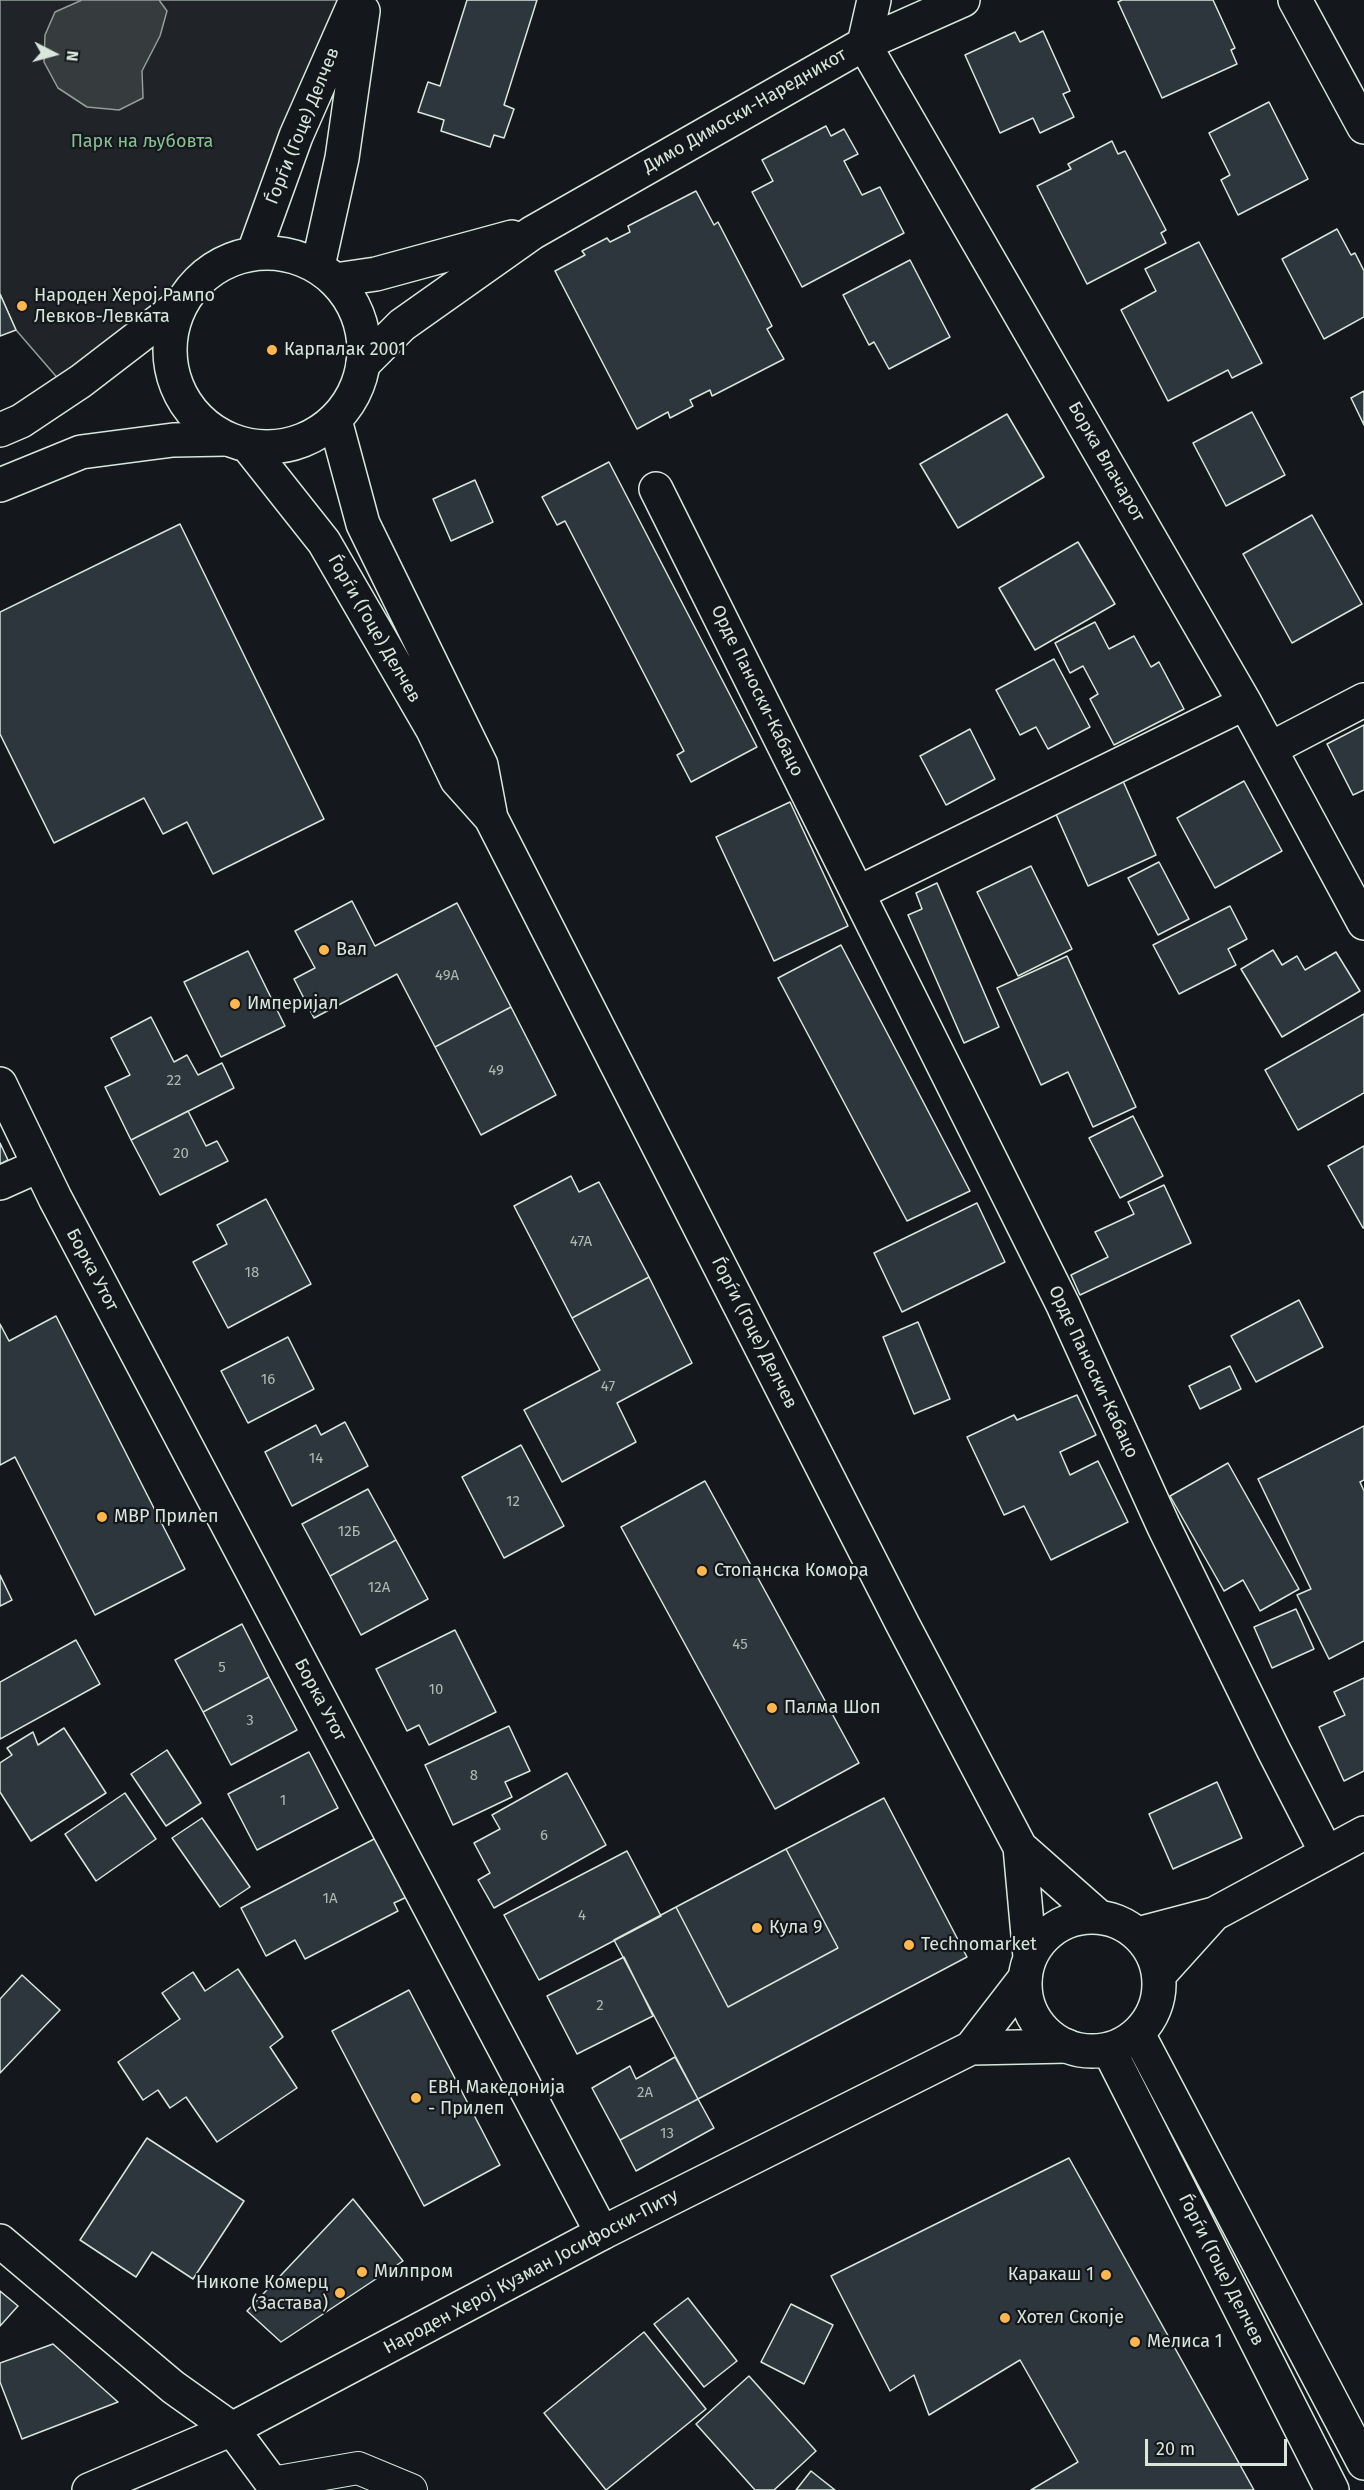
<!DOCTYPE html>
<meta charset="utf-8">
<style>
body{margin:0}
#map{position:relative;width:1364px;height:2490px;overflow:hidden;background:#14181c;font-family:"Fira Sans",sans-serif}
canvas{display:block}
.north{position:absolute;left:24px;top:24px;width:60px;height:60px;-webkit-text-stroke:4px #14181c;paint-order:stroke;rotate:96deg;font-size:16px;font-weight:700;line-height:24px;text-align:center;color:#d8e6dc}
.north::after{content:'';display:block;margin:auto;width:21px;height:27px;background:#d8e6dc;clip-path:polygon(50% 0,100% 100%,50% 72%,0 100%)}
.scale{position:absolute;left:1145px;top:2439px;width:142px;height:27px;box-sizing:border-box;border:3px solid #d8e6dc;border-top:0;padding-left:8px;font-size:18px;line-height:21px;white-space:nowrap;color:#d8e6dc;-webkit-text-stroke:4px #14181c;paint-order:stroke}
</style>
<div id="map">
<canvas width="1364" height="2490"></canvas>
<div class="north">N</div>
<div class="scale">20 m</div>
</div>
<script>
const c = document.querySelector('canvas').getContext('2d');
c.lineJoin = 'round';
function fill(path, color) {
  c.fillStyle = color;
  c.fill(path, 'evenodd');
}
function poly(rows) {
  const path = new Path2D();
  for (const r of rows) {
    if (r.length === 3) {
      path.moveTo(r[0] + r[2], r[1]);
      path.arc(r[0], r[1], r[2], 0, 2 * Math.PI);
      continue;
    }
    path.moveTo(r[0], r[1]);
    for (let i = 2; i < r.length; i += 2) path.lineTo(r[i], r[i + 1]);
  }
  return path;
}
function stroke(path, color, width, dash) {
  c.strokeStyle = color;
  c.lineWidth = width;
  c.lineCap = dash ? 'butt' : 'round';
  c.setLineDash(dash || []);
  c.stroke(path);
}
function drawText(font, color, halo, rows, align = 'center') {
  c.font = font + ' "Fira Sans",sans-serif';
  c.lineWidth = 4.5;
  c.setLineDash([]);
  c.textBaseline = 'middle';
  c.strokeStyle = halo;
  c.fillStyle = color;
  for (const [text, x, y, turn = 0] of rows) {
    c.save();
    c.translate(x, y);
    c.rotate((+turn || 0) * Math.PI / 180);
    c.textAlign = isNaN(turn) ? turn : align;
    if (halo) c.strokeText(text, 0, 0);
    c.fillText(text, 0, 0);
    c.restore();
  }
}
const green = poly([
 [0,0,356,0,254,252,226,261,201,277,180,305,67,389,16,330,0,294,0,0]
]);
fill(green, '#202428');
stroke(green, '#939e99', 1.5);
const water = poly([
 [159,0,167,11,160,36,142,71,143,98,119,110,87,107,58,88,44,62,45,35,55,12,82,0,159,0]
]);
fill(water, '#363b3e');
stroke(water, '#939e99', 1.5);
const building = poly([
 [467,0,537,0,504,105,514,109,504,138,494,135,490,147,441,131,444,120,418,112,428,82,440,86,467,0],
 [1122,0,1213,0,1235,48,1231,50,1237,64,1162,98,1118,2,1122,0],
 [1043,31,1070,91,1063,94,1074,117,1040,133,1033,118,1000,133,965,55,1015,32,1020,42,1043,31],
 [1269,102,1308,179,1238,215,1221,180,1230,175,1209,133,1269,102],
 [826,126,831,136,844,129,858,154,844,161,862,195,880,187,904,233,802,287,752,192,773,181,762,160,826,126],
 [1112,141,1118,154,1125,151,1166,230,1161,233,1166,243,1087,284,1037,186,1071,169,1068,164,1112,141],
 [696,191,714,225,718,222,772,326,767,329,784,359,712,396,710,390,690,400,693,406,670,418,668,412,637,429,555,271,585,255,582,251,607,238,610,242,630,232,628,226,696,191],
 [1337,229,1351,255,1355,253,1364,271,1364,317,1324,339,1282,259,1337,229],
 [1199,242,1262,363,1232,378,1228,370,1168,401,1121,310,1156,291,1145,269,1199,242],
 [910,260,950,337,889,369,874,342,869,345,843,295,910,260],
 [0,294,16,330,0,336,0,294],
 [1364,391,1364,425,1351,398,1364,391],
 [1252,412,1285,475,1226,506,1193,443,1252,412],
 [1007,414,1044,477,958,528,920,464,1007,414],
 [609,462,757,747,691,782,677,755,684,751,565,521,557,525,542,497,609,462],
 [475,480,493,522,451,541,433,499,475,480],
 [1312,515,1362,604,1292,643,1243,554,1312,515],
 [180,524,324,819,213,874,187,822,163,834,144,798,54,843,0,734,0,612,180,524],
 [1078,542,1115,604,1035,650,999,588,1078,542],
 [1095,622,1109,649,1134,636,1151,667,1159,662,1184,709,1114,745,1090,699,1098,694,1083,666,1070,673,1055,643,1095,622],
 [1054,659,1090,727,1048,749,1036,727,1020,735,996,690,1054,659],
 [1364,725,1364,790,1353,795,1327,744,1364,725],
 [970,729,995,779,946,805,920,756,970,729],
 [1123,781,1156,855,1088,886,1055,812,1123,781],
 [1244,781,1282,851,1215,888,1177,818,1244,781],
 [790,802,848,926,774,961,716,837,790,802],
 [1159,862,1189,919,1158,935,1128,878,1159,862],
 [1031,866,1072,949,1018,976,977,892,1031,866],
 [937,883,999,1027,964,1043,908,915,922,909,916,893,937,883],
 [352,901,375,946,457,903,511,1007,435,1047,397,974,314,1018,294,979,315,968,295,931,352,901],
 [1230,906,1247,939,1228,949,1236,965,1179,994,1153,945,1230,906],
 [841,945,970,1191,907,1221,778,978,841,945],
 [1273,950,1282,965,1297,956,1305,970,1336,952,1360,991,1282,1037,1241,969,1273,950],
 [248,951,285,1026,221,1057,184,982,248,951],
 [1067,956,1136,1107,1093,1127,1068,1072,1041,1085,997,988,1067,956],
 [511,1007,556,1095,481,1135,435,1047,511,1007],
 [1364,1014,1364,1093,1298,1130,1265,1070,1364,1014],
 [151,1017,174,1062,187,1055,198,1075,222,1063,234,1088,131,1140,105,1087,130,1075,111,1038,151,1017],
 [188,1111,206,1146,217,1141,228,1161,160,1195,131,1140,188,1111],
 [1133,1116,1163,1176,1120,1198,1089,1138,1133,1116],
 [0,1143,8,1160,0,1164,0,1143],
 [1364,1146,1364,1228,1363,1228,1328,1166,1364,1146],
 [571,1176,579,1192,599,1182,649,1277,572,1318,514,1206,571,1176],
 [1164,1185,1191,1243,1080,1295,1071,1275,1108,1257,1095,1232,1134,1214,1128,1202,1164,1185],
 [266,1199,311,1284,228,1328,193,1262,227,1244,217,1225,266,1199],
 [977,1203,1005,1262,902,1312,874,1253,977,1203],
 [649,1277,692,1363,617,1403,636,1442,562,1482,524,1410,600,1370,572,1318,649,1277],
 [1299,1300,1323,1347,1256,1382,1231,1336,1299,1300],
 [56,1316,185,1569,95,1615,15,1457,0,1465,0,1324,9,1341,56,1316],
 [918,1322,950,1399,914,1414,883,1337,918,1322],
 [288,1337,314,1389,248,1423,221,1371,288,1337],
 [1230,1366,1241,1389,1200,1409,1189,1386,1230,1366],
 [1077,1395,1096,1435,1060,1452,1070,1475,1098,1461,1128,1522,1051,1560,1024,1506,1004,1515,967,1437,1014,1415,1017,1420,1077,1395],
 [345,1422,368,1466,292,1506,265,1452,316,1425,321,1435,345,1422],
 [1364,1426,1364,1480,1360,1482,1364,1491,1364,1641,1329,1659,1297,1595,1311,1589,1258,1479,1364,1426],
 [521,1445,564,1526,504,1558,462,1477,521,1445],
 [1228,1463,1299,1589,1260,1611,1243,1580,1224,1591,1170,1496,1228,1463],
 [705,1481,859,1763,775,1809,621,1527,705,1481],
 [368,1489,396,1540,330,1576,302,1524,368,1489],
 [396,1540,428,1599,361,1635,330,1576,396,1540],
 [0,1575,12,1600,0,1606,0,1575],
 [1296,1609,1314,1649,1272,1668,1254,1627,1296,1609],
 [242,1624,269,1677,203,1712,175,1660,242,1624],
 [455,1630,496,1712,429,1745,419,1725,407,1731,376,1669,455,1630],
 [76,1640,100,1684,0,1739,0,1682,76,1640],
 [269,1677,297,1730,231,1765,203,1712,269,1677],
 [1364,1678,1364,1771,1344,1781,1319,1727,1345,1715,1334,1692,1364,1678],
 [509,1726,530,1771,505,1782,512,1797,453,1825,425,1765,509,1726],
 [64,1728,106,1793,31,1841,0,1792,0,1763,12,1755,7,1748,33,1732,38,1745,64,1728],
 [167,1750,201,1803,166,1826,131,1774,167,1750],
 [309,1752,338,1808,257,1850,228,1794,309,1752],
 [567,1773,606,1845,494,1908,478,1880,490,1873,474,1843,500,1829,492,1815,567,1773],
 [1217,1782,1242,1838,1173,1869,1149,1814,1217,1782],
 [125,1793,156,1839,96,1881,65,1834,125,1793],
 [884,1798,967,1957,698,2099,614,1940,676,1907,728,2007,838,1948,786,1849,884,1798],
 [202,1818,250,1887,220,1907,172,1838,202,1818],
 [378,1837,409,1896,394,1903,398,1911,305,1959,295,1940,266,1956,241,1908,378,1837],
 [786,1849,838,1948,728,2007,676,1907,786,1849],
 [627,1851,661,1916,539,1980,504,1915,627,1851],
 [624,1957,653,2016,577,2054,547,1996,624,1957],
 [238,1969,283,2037,270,2047,297,2088,217,2142,186,2097,170,2108,158,2090,143,2100,118,2062,180,2019,162,1993,193,1972,205,1991,238,1969],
 [22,1975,60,2010,0,2073,0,1999,22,1975],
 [409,1990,500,2165,424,2206,332,2031,409,1990],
 [675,2057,698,2099,620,2140,592,2088,630,2066,636,2079,675,2057],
 [698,2099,714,2128,636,2171,620,2140,698,2099],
 [147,2138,244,2201,193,2279,152,2252,136,2277,80,2240,147,2138],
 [1069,2158,1254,2490,1031,2490,1078,2462,1020,2360,929,2415,914,2375,890,2391,831,2276,1069,2158],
 [353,2199,403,2261,281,2342,247,2311,353,2199],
 [0,2291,18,2306,0,2326,0,2291],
 [688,2298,737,2361,704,2387,654,2324,688,2298],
 [791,2304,833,2325,804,2384,761,2362,791,2304],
 [644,2332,706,2409,606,2490,544,2413,644,2332],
 [53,2344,118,2402,22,2439,0,2382,0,2363,53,2344],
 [749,2376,816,2451,774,2490,755,2490,696,2424,749,2376],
 [811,2471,835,2490,796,2490,811,2471]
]);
fill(building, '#2c363c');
stroke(building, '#d8e6dc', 1.5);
const pedestrian = poly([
 [272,2483,358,2468,411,2490]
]);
const minor = poly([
 [874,0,864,44,1245,703,1364,923],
 [1295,0,1364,127],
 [335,280,376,274,512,237],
 [363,364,402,325,532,233,864,44,963,0],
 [656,489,1063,1305,1164,1527,1273,1749,1326,1852],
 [1270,749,1364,700],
 [858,893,1245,703],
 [0,1084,55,1198,602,2233],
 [0,1183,38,1166],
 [1138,1934,1214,1914,1364,1833],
 [1159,1975,1214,1914],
 [0,2241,173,2387,232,2429,272,2483,274,2490]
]);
const tertiary = poly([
 [0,430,21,421,81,381,180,305],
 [0,485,81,452,173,440,226,439],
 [971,2048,1067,2046],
 [89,2490,232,2429,602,2233,971,2048,1025,1978]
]);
const secondary = poly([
 [254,252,296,136,356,0],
 [267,350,97],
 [318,266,342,158,363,11],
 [335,420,363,524,481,765,491,818],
 [248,446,324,542,433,730,457,780,491,818,903,1625,1020,1847,1098,1916],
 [1020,1847,1030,1957],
 [1092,1984,67],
 [1138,2034,1364,2463],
 [1109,2050,1332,2490]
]);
stroke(pedestrian, '#d8e6dc', 34);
stroke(minor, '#d8e6dc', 36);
stroke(tertiary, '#d8e6dc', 36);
stroke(secondary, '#d8e6dc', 36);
stroke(pedestrian, '#14181c', 32);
stroke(minor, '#14181c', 33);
stroke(tertiary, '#14181c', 33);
stroke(secondary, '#14181c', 33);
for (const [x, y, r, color] of [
 [22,306,6,"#ffb74d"],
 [272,350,6,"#ffb74d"],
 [324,950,6,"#ffb74d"],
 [235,1004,6,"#ffb74d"],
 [102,1517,6,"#ffb74d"],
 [702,1571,6,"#ffb74d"],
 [772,1708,6,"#ffb74d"],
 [757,1928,6,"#ffb74d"],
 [909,1945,6,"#ffb74d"],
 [416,2098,6,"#ffb74d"],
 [362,2272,6,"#ffb74d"],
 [1106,2275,6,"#ffb74d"],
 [340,2293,6,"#ffb74d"],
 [1005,2318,6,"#ffb74d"],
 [1135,2342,6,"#ffb74d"]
]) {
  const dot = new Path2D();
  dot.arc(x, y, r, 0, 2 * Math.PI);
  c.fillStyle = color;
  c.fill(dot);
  stroke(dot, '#14181c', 2);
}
drawText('15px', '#adbab4', null, [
 ["49А",447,976],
 ["49",496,1071],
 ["22",174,1081],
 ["20",181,1154],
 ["47А",581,1242],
 ["18",252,1273],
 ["16",268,1380],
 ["47",608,1387],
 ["14",316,1459],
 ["12",513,1502],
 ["12Б",349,1532],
 ["12А",379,1588],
 ["45",740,1645],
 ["5",222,1668],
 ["10",436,1690],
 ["3",250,1721],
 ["8",474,1776],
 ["1",283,1801],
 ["6",544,1836],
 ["1А",330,1899],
 ["4",582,1916],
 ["2",600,2006],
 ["2А",645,2093],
 ["13",667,2134]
]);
drawText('18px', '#d8e6dc', '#14181c', [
 ["Димо Димоски-Наредникот",745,111,-30],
 ["Ѓорѓи (Гоце) Делчев",303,126,-68],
 ["Борка Влачарот",1106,462,60],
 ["Ѓорѓи (Гоце) Делчев",374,629,60],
 ["Орде Паноски-Кабацо",757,691,64],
 ["Борка Утот",92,1270,62],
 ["Ѓорѓи (Гоце) Делчев",754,1333,63],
 ["Орде Паноски-Кабацо",1093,1372,65],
 ["Борка Утот",320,1700,62],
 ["Ѓорѓи (Гоце) Делчев",1221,2270,63],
 ["Народен Херој Кузман Јосифоски-Питу",531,2272,-28]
]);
drawText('18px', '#8ac095', '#14181c', [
 ["Парк на љубовта",142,142]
]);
drawText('18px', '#d8e6dc', '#14181c', [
 ["Народен Херој Рампо",34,296],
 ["Левков-Левката",34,317],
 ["Карпалак 2001",284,350],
 ["Вал",336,950],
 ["Империјал",247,1004],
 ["МВР Прилеп",114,1517],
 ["Стопанска Комора",714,1571],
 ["Палма Шоп",784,1708],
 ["Кула 9",769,1928],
 ["Technomarket",921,1945],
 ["ЕВН Македонија",428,2088],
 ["- Прилеп",428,2109],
 ["Милпром",374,2272],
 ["Каракаш 1",1094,2275,"right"],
 ["Никопе Комерц",328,2283,"right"],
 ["(Застава)",328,2304,"right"],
 ["Хотел Скопје",1017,2318],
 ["Мелиса 1",1147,2342]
], 'left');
</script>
